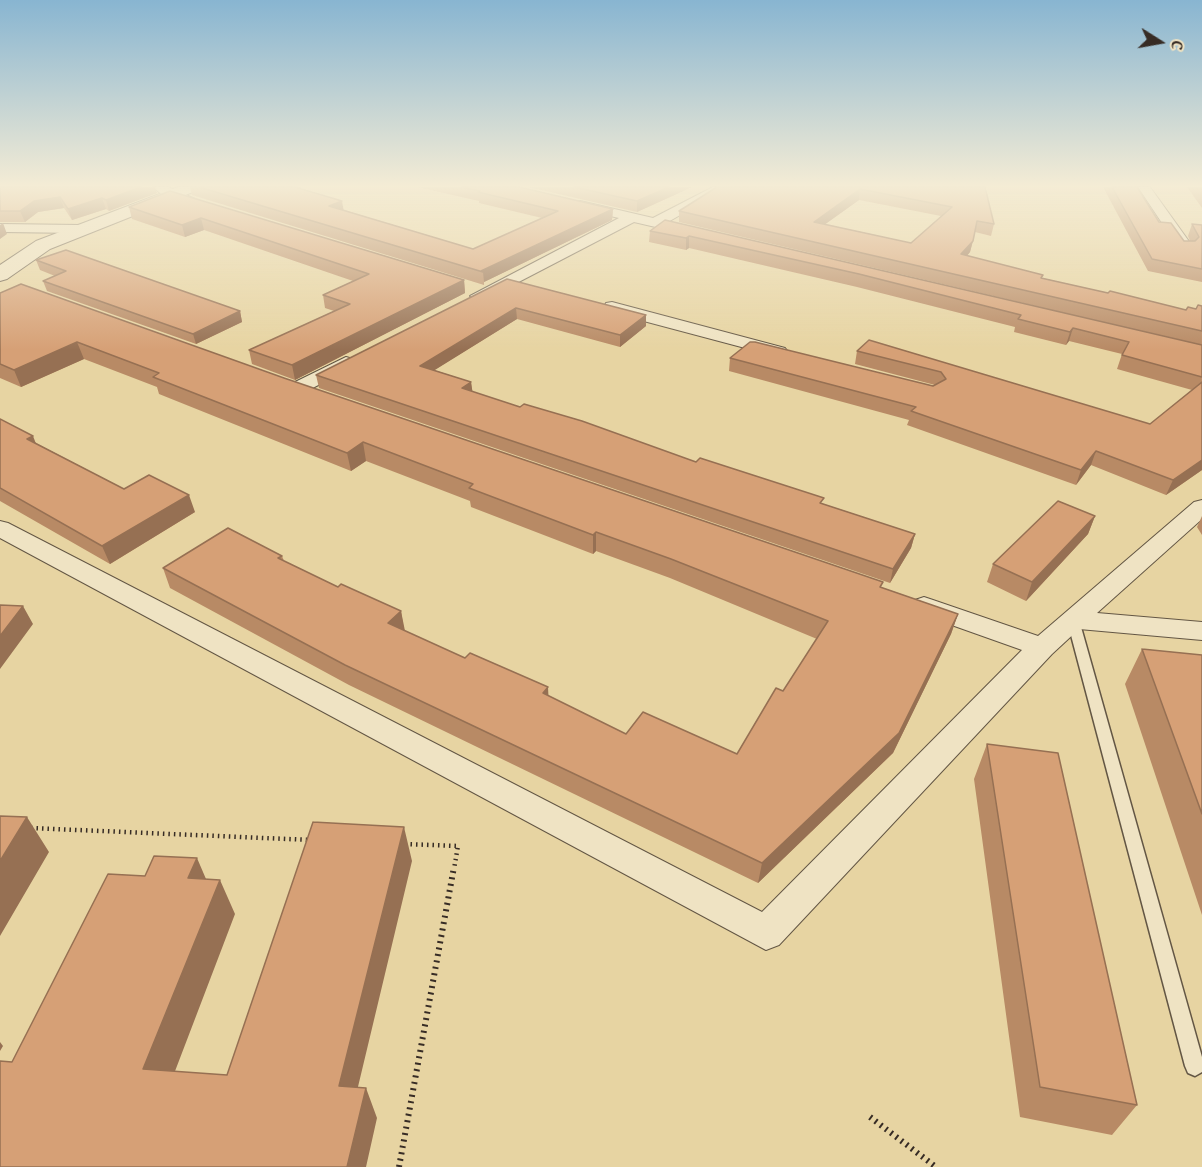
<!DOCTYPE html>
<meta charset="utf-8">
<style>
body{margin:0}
#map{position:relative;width:1202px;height:1167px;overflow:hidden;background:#e7d4a2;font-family:"Gentium Book Plus",serif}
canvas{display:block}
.north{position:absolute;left:1130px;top:12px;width:60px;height:60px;-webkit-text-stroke:4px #efe3c3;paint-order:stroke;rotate:101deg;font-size:16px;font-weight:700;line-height:24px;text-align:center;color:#372c25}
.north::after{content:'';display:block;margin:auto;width:21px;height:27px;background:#372c25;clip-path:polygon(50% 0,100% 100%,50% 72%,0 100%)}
</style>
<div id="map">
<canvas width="1202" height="1167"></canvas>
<div class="north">С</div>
</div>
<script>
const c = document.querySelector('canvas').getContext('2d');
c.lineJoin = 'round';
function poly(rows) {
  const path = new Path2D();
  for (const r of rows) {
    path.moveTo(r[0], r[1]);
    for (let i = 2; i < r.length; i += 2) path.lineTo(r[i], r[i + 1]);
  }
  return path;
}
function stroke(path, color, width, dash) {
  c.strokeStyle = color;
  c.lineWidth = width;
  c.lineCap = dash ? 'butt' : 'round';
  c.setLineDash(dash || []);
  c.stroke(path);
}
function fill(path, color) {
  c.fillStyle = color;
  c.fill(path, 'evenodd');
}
const service = poly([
 [1073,616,1079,620,1202,1057,1202,1072,1195,1076,1188,1073,1185,1066,1067,620,1073,616]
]);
const minor = poly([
 [153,187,168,187,204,203,197,207,166,198,153,187],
 [713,187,729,187,668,222,699,229,701,232,699,235,694,236,634,222,484,300,478,301,470,296,619,218,575,208,575,202,580,201,653,218,713,187],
 [1138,187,1150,187,1193,247,1190,250,1180,250,1138,187],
 [0,224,80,225,87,229,80,233,0,232,0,224],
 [612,302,785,348,788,352,779,357,606,311,604,307,606,303,612,302],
 [346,357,353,359,355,363,353,367,303,393,296,395,286,389,289,385,346,357],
 [1202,500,1202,519,1097,613,1202,622,1202,640,1079,629,1052,654,779,945,766,950,0,538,0,521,8,523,762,912,1022,650,915,612,911,606,915,600,924,597,933,600,1038,636,1194,502,1202,500]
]);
const tertiary = poly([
 [178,187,200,187,198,190,50,249,7,279,0,281,0,265,36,241,178,187]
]);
stroke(service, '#635644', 3);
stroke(minor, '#635644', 2);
stroke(tertiary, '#635644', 2);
stroke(poly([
 [31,828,311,840],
 [405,844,458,846,454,869]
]), '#372c25', 4.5, [1.5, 4]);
stroke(poly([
 [870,1117,936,1167],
 [399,1167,454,867]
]), '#372c25', 6, [2, 4.5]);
fill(service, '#efe3c3');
fill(minor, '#efe3c3');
fill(tertiary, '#efe3c3');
fill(poly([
 [0,187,157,193,109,211,106,209,72,220,64,208,38,212,25,222,0,222],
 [190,187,302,187,299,188,344,210,473,249,542,218,479,203,479,201,417,187,519,187,613,209,612,220,484,282,484,285,192,195],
 [528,187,692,187,637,212],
 [717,187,985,187,994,224,991,236,975,232,970,252,967,256,1042,278,1108,293,1186,310,1196,309,1198,305,1202,306,1202,470,1166,495,1091,465,1076,485,907,425,909,420,729,371,730,358,933,386,935,385,855,364,857,351,1150,424,1192,390,1117,369,1122,354,1069,341,1066,345,1014,332,1015,327,857,287,689,248,686,250,649,242,650,231,665,220,1053,310,679,222,679,211],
 [859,200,941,216,911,243,825,224],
 [1103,187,1137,187,1159,222,1184,241,1190,241,1188,236,1192,224,1202,225,1202,282,1148,271],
 [1187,187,1202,187,1202,208],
 [170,191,464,280,465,293,295,380,252,364,249,350,334,311,325,308,323,295,353,281,204,230,185,237,132,219,129,207],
 [36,260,240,311,242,322,196,344,47,291,43,281,55,276,40,270],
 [507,279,646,315,646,326,620,347,517,319,434,370,471,382,472,392,696,462,915,534,911,548,890,583,319,388,316,375],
 [0,293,284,378,958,614,951,634,893,753,758,883,349,685,170,588,163,568,282,556,284,561,338,587,401,611,404,631,465,658,548,687,548,696,626,734,737,754,783,691,817,639,670,578,596,551,593,554,471,507,470,501,366,461,351,471,159,394,157,387,84,359,21,387,0,378],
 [0,419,36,443,124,489,195,512,110,564,0,501],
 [1095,516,1088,534,1026,601,987,582,993,564],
 [1202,516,1202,535,1197,527],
 [1142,649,1202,655,1202,915,1125,684],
 [987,744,1137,1105,1112,1135,1020,1117,974,779]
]), '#b88a65');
fill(poly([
 [141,187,155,187,157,193,109,211,106,200],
 [669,187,692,187,637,212,637,201],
 [860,189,859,200,813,233,814,222],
 [60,197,64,208,38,212,25,222,20,211,34,201],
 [102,198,106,209,72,220,68,209],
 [342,201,344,212,329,206],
 [613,209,612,220,484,282,483,272,481,271],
 [201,218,204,230,185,237,182,225],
 [3,223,7,234,0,239,0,225],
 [689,236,689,248,686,250,686,238],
 [973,241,970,252,958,266,961,254],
 [464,280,465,293,295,380,292,365],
 [516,308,517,319,422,378,420,366],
 [240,311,242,322,196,344,193,334],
 [646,315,646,326,620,347,620,335],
 [1073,328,1069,341,1066,345,1070,332],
 [77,342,84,359,21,387,14,370],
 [471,382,473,395,462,388],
 [33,436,40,454,27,439],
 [363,442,366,461,351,471,347,453],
 [1096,451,1091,465,1076,485,1081,470],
 [1202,460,1202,470,1166,495,1173,480],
 [189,495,195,512,110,564,102,546],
 [1095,516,1088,534,1026,601,1032,582],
 [596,532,596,551,593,554,593,535],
 [915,534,911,548,890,583,893,569],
 [23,606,33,624,0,669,0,636],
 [401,611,405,631,388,623],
 [958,614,951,634,893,753,758,883,762,863],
 [548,687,549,708,543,693],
 [27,817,49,852,0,936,0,861],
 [404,827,412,861,351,1116,339,1086],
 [197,858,212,893,188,878],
 [220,880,235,914,164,1100,143,1069],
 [0,1042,3,1046,0,1051],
 [366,1088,377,1118,366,1167,347,1167]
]), '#967053');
const building = poly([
 [0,187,141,187,106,200,102,198,68,209,60,197,34,201,20,211,0,211,0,187],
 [199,187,295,187,342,201,329,206,473,249,558,211,478,192,480,191,461,187,519,187,613,209,481,271,483,272,199,187],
 [574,187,669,187,637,201,574,187],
 [717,187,985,187,994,224,977,221,973,241,961,254,1043,275,1041,278,1108,293,1110,291,1186,310,1188,307,1196,309,1198,305,1202,306,1202,331,679,211,717,187],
 [860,189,952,207,911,243,814,222,860,189],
 [1112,187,1137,187,1159,222,1171,223,1184,241,1195,241,1199,237,1192,224,1202,225,1202,269,1152,259,1112,187],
 [170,191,464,280,292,365,249,350,350,304,323,295,369,274,201,218,182,225,129,207,170,191],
 [665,220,1202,345,1202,377,1122,355,1129,342,1073,328,1070,332,1018,319,1021,315,859,274,689,236,686,238,650,231,665,220],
 [66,250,240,311,193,334,43,281,66,271,36,260,66,250],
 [507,279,646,315,620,335,516,308,420,366,471,382,462,388,520,407,524,404,582,421,696,462,700,458,824,498,820,503,915,534,893,569,316,375,507,279],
 [21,284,284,378,883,582,880,587,958,614,899,733,762,863,345,665,163,568,228,528,282,556,278,558,338,587,341,584,401,611,388,623,465,658,470,653,548,687,543,693,626,734,643,712,737,754,776,688,783,691,828,621,671,559,596,532,593,535,469,488,473,484,363,442,347,453,153,377,159,373,77,342,14,370,0,364,0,293,21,284],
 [869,340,1150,424,1202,382,1202,460,1173,480,1096,451,1081,470,911,411,916,407,730,358,750,342,755,342,933,386,946,379,941,372,857,351,869,340],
 [0,419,33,436,27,439,124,489,149,475,189,495,102,546,0,488,0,419],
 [1058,501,1095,516,1032,582,993,564,1058,501],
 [0,605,23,606,0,636,0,605],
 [1142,649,1202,655,1202,814,1142,649],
 [987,744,1058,753,1137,1105,1040,1087,987,744],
 [0,816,27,817,0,861,0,816],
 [313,822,404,827,339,1086,366,1088,347,1167,0,1167,0,1061,12,1062,108,874,145,876,154,856,197,858,188,878,220,880,143,1069,227,1075,313,822]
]);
fill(building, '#d6a076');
stroke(building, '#967053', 1.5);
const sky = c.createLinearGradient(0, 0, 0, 350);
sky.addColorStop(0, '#88b5d1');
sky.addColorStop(0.53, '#f4ecd5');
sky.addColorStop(1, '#f4ecd500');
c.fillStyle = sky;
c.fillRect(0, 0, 1202, 350);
</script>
